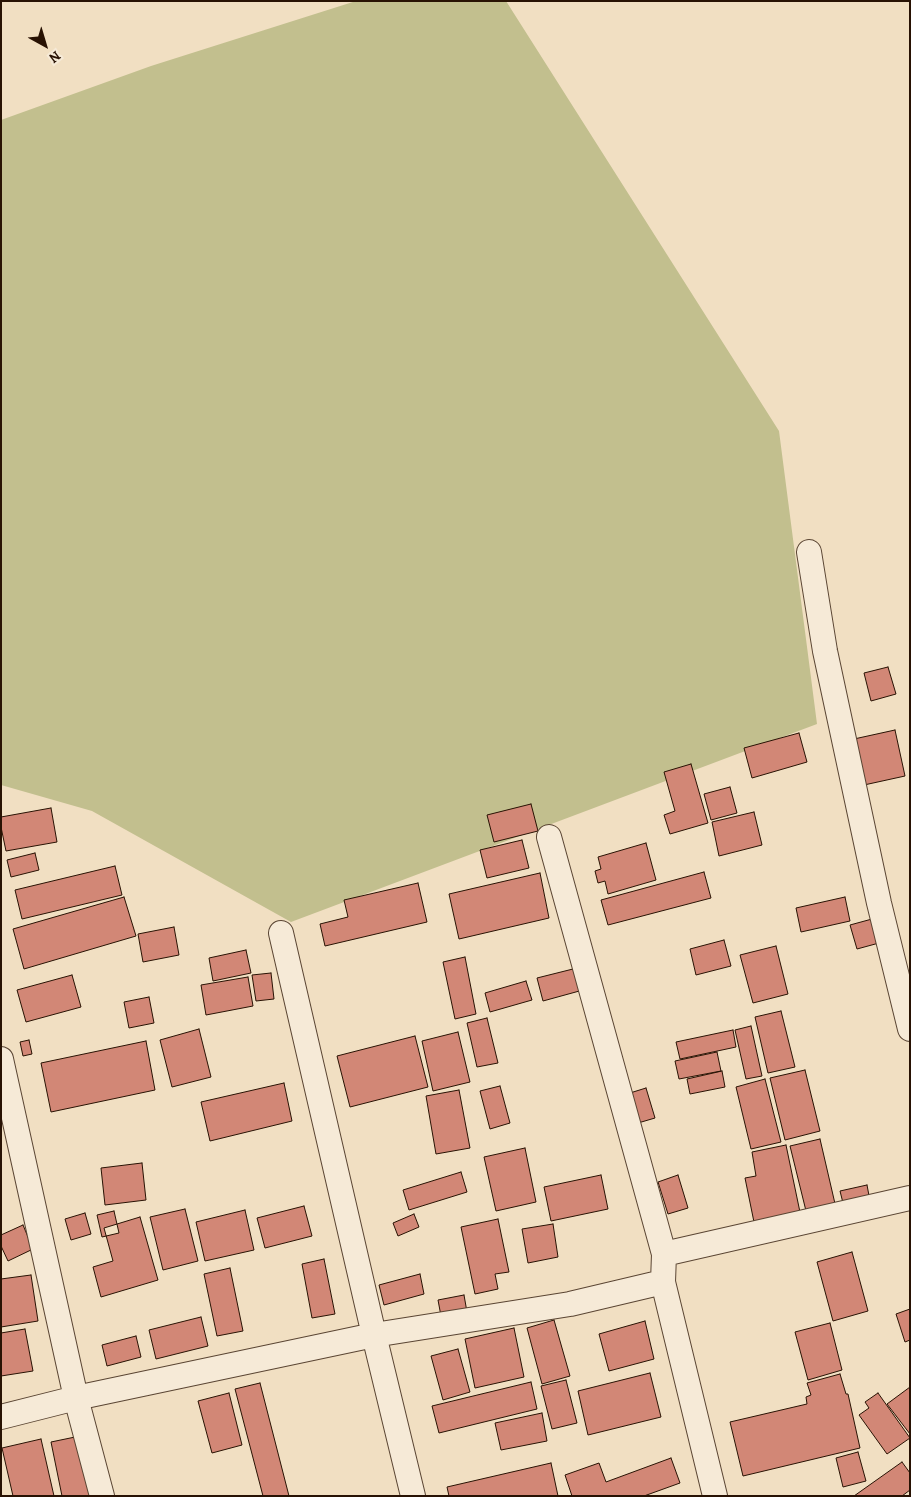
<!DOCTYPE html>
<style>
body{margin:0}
#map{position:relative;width:911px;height:1497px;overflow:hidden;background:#f1dfc2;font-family:Alegreya,serif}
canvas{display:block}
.frame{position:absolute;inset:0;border:2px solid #281203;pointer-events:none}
.north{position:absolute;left:20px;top:20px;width:50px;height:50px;-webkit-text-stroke:4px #f6ead7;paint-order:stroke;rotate:141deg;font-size:14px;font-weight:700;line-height:20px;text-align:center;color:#281203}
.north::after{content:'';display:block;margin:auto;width:18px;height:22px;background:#281203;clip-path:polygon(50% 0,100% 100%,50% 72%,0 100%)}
</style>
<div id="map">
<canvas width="911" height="1497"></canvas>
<div class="frame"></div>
<div class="north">N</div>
</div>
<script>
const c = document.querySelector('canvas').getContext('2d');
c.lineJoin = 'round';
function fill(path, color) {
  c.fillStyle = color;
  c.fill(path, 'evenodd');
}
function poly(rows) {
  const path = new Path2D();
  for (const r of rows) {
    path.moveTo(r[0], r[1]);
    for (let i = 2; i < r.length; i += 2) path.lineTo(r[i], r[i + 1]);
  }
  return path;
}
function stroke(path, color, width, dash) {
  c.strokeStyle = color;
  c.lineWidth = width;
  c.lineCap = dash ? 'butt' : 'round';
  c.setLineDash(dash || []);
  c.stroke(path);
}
fill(poly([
 [356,1,506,1,779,431,817,724,291,922,92,811,1,785,1,120,151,66]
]), '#c2bf8e');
const building = poly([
 [888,667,896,694,871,701,864,673,888,667],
 [895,730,905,776,864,785,854,739,895,730],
 [799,733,807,762,752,778,744,748,799,733],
 [691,764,708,823,670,834,664,815,675,811,664,772,691,764],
 [730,787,737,813,711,820,704,794,730,787],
 [531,804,538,831,494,842,487,815,531,804],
 [51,808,57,842,6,851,1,827,1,817,51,808],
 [754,812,762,845,719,856,712,822,754,812],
 [522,840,529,868,487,878,480,850,522,840],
 [646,843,656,880,608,894,605,881,598,883,595,871,601,869,598,857,646,843],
 [35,853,39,870,11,877,7,860,35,853],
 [115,866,122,895,22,919,15,890,115,866],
 [704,872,711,898,608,925,601,900,704,872],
 [540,873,549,918,459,939,449,894,540,873],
 [418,883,427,922,325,946,320,924,348,917,344,900,418,883],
 [124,897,136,936,24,969,13,929,124,897],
 [845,897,850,921,801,932,796,908,845,897],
 [872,919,879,943,857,949,850,925,872,919],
 [174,927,179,955,143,962,138,934,174,927],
 [724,940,731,966,696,975,690,949,724,940],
 [776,946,788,994,753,1003,740,955,776,946],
 [246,950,251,973,213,981,209,958,246,950],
 [465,957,476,1014,455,1019,443,962,465,957],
 [577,968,583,990,543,1001,537,978,577,968],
 [271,973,274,999,256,1001,252,975,271,973],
 [72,975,81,1007,26,1022,17,990,72,975],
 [248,977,253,1006,206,1015,201,985,248,977],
 [526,981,532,1000,490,1012,485,993,526,981],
 [149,997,154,1023,129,1028,124,1002,149,997],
 [781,1011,795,1067,768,1073,755,1017,781,1011],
 [487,1018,498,1063,477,1067,467,1023,487,1018],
 [751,1026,762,1076,746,1079,735,1030,751,1026],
 [199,1029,211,1077,172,1087,160,1040,199,1029],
 [733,1030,736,1047,680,1059,676,1042,733,1030],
 [458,1032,470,1082,433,1091,422,1041,458,1032],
 [415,1036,428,1087,350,1107,337,1056,415,1036],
 [29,1040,32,1054,23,1056,20,1042,29,1040],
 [146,1041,155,1090,51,1112,41,1063,146,1041],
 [717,1052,721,1071,679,1079,675,1061,717,1052],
 [805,1070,820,1131,785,1140,770,1078,805,1070],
 [722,1071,725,1087,690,1094,687,1079,722,1071],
 [765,1079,781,1142,751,1149,736,1087,765,1079],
 [284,1083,292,1121,210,1141,201,1102,284,1083],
 [500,1086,510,1123,490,1129,480,1091,500,1086],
 [646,1088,655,1118,638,1123,630,1093,646,1088],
 [459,1090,470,1148,436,1154,426,1096,459,1090],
 [820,1139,836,1208,807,1215,790,1146,820,1139],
 [786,1145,801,1217,755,1227,745,1178,756,1176,752,1152,786,1145],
 [525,1148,536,1202,496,1211,484,1157,525,1148],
 [142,1163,146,1200,105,1205,101,1168,142,1163],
 [461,1172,467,1192,409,1210,403,1190,461,1172],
 [601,1175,608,1209,551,1221,544,1187,601,1175],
 [678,1175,688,1208,668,1214,658,1182,678,1175],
 [867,1185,870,1201,844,1207,840,1191,867,1185],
 [304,1206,312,1236,265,1248,257,1218,304,1206],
 [185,1209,198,1261,163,1270,150,1217,185,1209],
 [245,1210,254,1250,205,1261,196,1222,245,1210],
 [114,1211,119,1233,102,1237,97,1215,114,1211],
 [85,1213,91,1234,71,1240,65,1219,85,1213],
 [414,1214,419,1227,398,1236,393,1223,414,1214],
 [140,1217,158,1280,101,1297,93,1267,113,1261,104,1228,140,1217],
 [498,1219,509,1272,495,1274,498,1289,475,1294,461,1227,498,1219],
 [553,1224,558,1257,528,1263,522,1229,553,1224],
 [23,1225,33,1249,8,1261,1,1246,1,1235,23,1225],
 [852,1252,868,1311,833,1321,817,1262,852,1252],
 [324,1259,335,1314,312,1318,302,1264,324,1259],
 [230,1268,243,1331,217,1336,204,1274,230,1268],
 [420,1274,424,1294,384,1305,379,1285,420,1274],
 [31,1275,38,1321,1,1327,1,1279,31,1275],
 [464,1295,467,1312,441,1316,438,1300,464,1295],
 [910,1309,910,1340,905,1342,896,1314,910,1309],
 [201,1317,208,1346,156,1359,149,1330,201,1317],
 [554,1320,570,1376,542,1384,527,1328,554,1320],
 [645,1321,654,1359,609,1371,599,1334,645,1321],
 [830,1323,842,1370,808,1380,795,1332,830,1323],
 [514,1328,524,1377,475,1388,465,1339,514,1328],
 [25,1329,33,1371,1,1376,1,1333,25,1329],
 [136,1336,141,1357,107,1366,102,1345,136,1336],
 [458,1349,470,1392,443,1400,431,1356,458,1349],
 [650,1373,661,1417,588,1435,578,1391,650,1373],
 [840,1374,846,1394,848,1394,860,1448,743,1476,730,1422,807,1404,806,1397,811,1395,807,1383,840,1374],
 [566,1380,577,1423,552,1429,541,1386,566,1380],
 [531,1382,537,1409,439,1433,432,1406,531,1382],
 [260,1383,289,1496,263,1496,235,1389,260,1383],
 [910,1387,910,1434,887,1404,910,1387],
 [229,1393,242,1445,212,1453,198,1401,229,1393],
 [878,1393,910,1438,887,1454,859,1415,869,1408,865,1402,878,1393],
 [542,1413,547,1441,501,1450,495,1423,542,1413],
 [80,1436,92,1496,62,1496,51,1442,80,1436],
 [41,1439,54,1496,13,1496,2,1448,41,1439],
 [858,1452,866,1481,843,1487,836,1458,858,1452],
 [671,1458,680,1483,644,1496,572,1496,565,1475,599,1463,606,1482,671,1458],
 [902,1462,910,1473,910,1490,902,1496,854,1496,902,1462],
 [551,1463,558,1496,449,1496,447,1487,551,1463]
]);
fill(building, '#d28776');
stroke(building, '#281203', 1);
const minor = poly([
 [809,552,825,651,879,903,910,1029],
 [549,837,664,1254,663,1282,715,1496],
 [281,933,374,1335,413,1496],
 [1,1059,76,1398,102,1496],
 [664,1254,910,1198],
 [1,1417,76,1398,374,1335,570,1304,663,1282]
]);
stroke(minor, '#5a4533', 26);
stroke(minor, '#f6ead7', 24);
</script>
